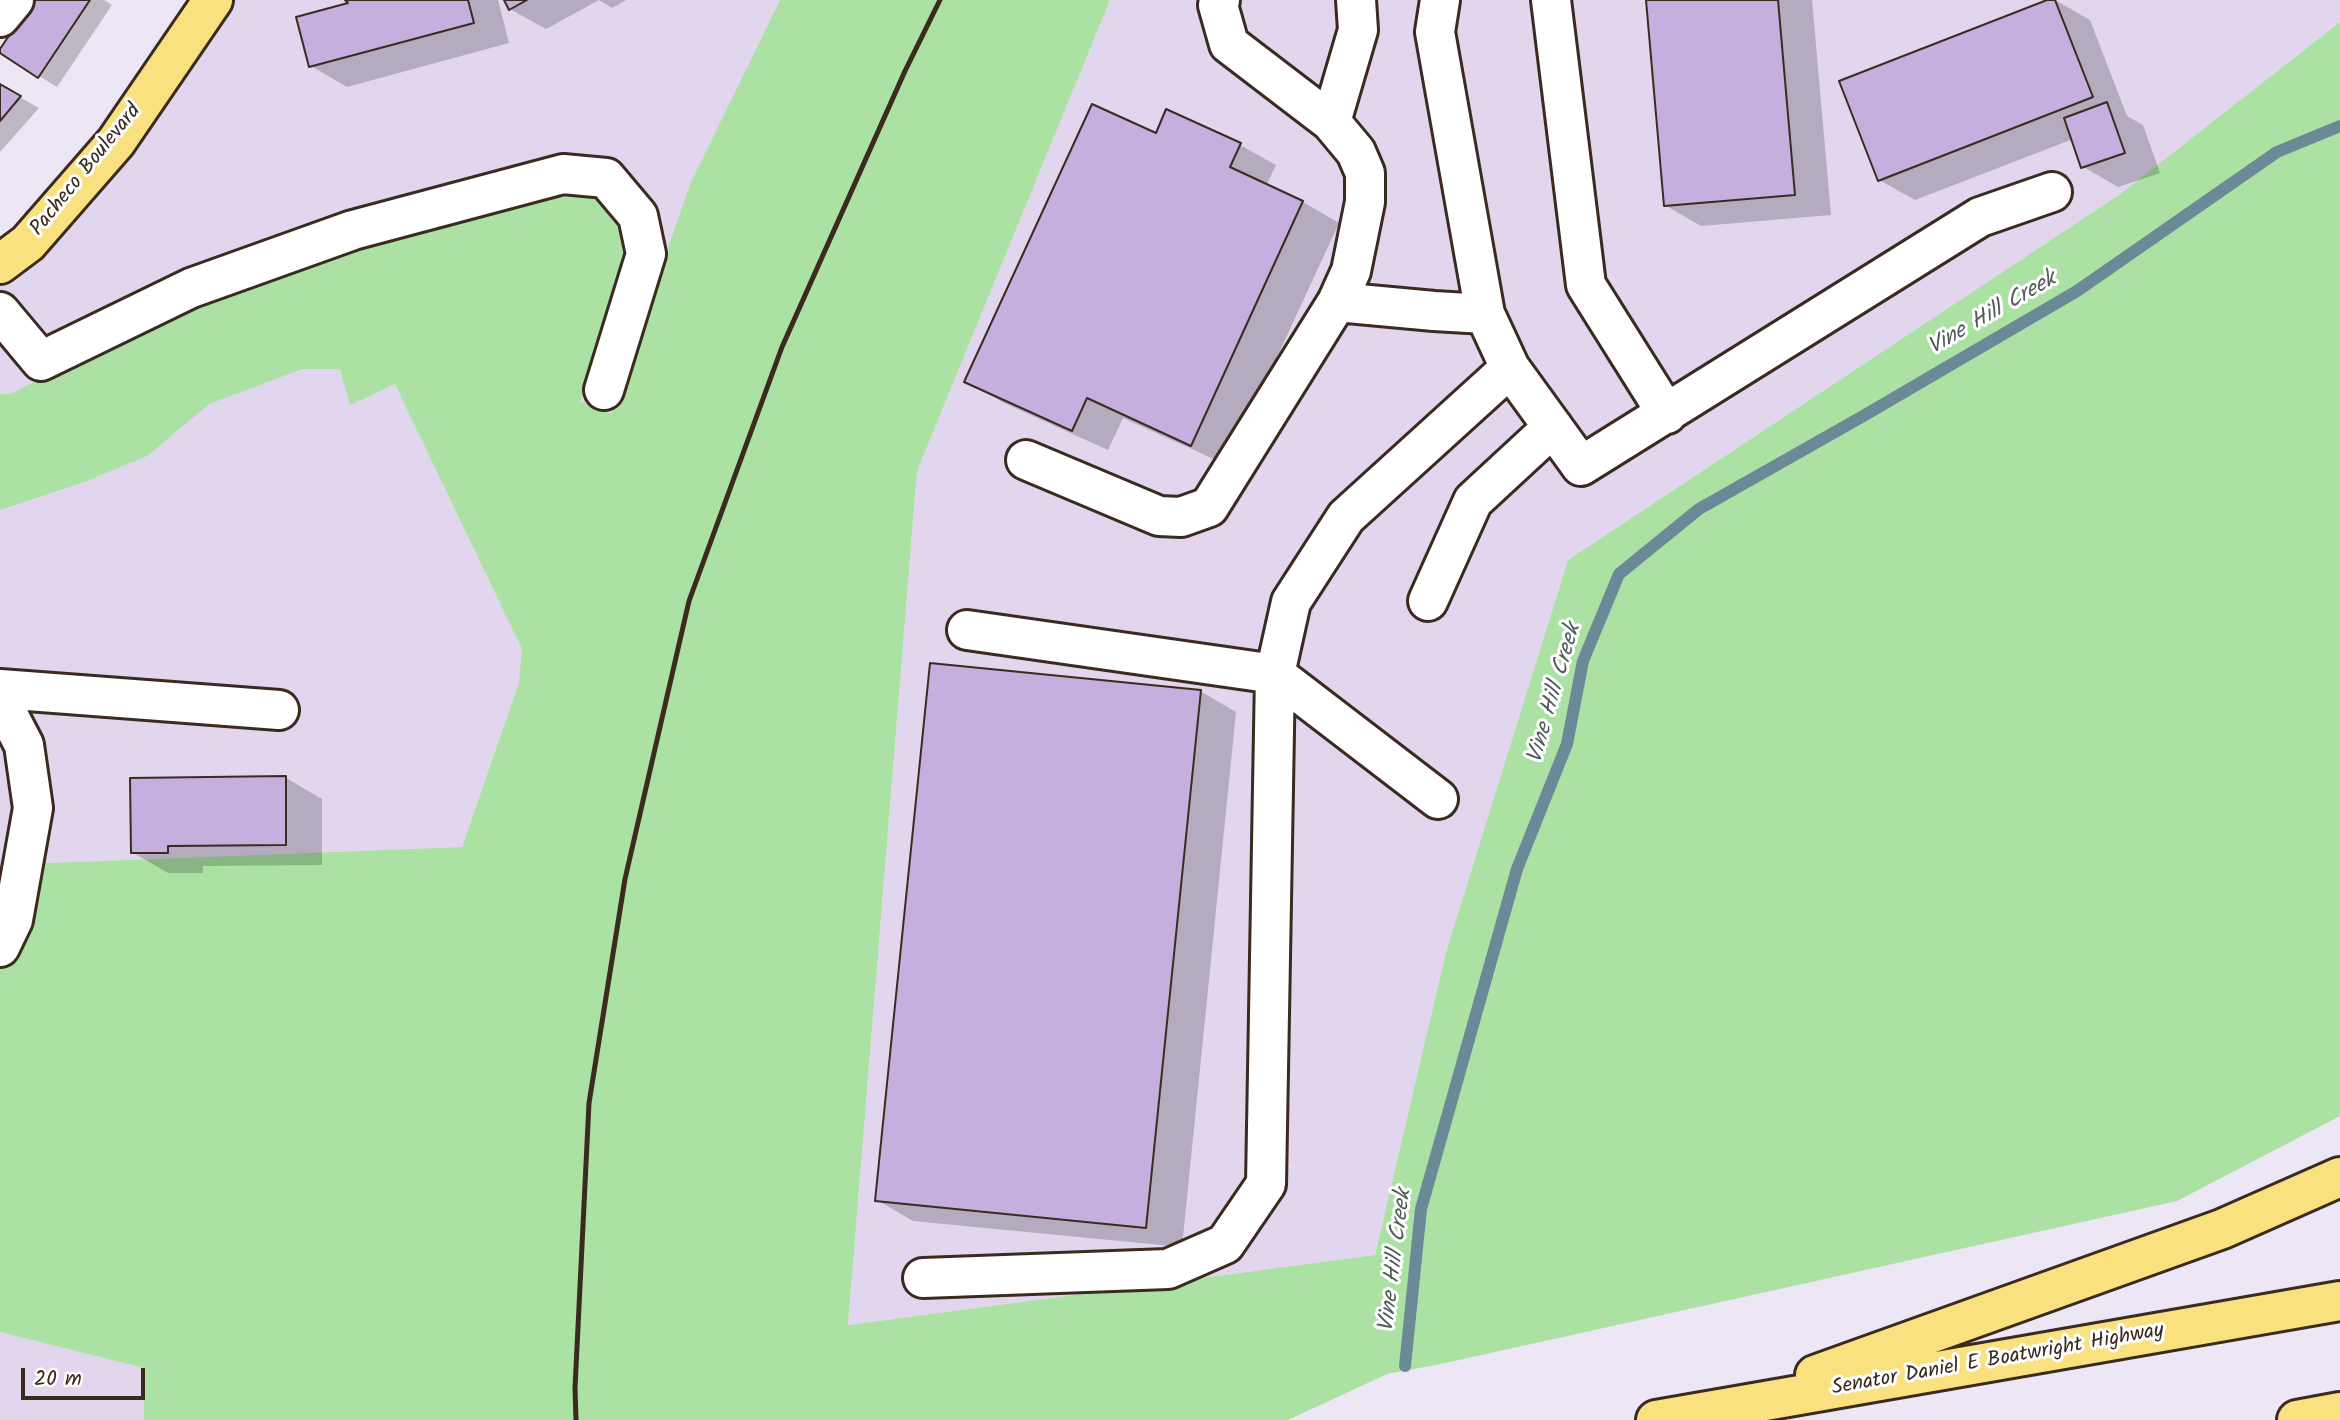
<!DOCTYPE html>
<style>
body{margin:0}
#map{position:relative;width:2340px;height:1420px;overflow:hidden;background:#ede7f5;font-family:Kalam,sans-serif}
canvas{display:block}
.scale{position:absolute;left:21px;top:1368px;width:124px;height:32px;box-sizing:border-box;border:4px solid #3b2a1e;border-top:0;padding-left:9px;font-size:21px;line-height:24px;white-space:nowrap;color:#3b2a1e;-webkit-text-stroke:5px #fff;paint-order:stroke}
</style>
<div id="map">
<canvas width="2340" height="1420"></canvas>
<div class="scale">20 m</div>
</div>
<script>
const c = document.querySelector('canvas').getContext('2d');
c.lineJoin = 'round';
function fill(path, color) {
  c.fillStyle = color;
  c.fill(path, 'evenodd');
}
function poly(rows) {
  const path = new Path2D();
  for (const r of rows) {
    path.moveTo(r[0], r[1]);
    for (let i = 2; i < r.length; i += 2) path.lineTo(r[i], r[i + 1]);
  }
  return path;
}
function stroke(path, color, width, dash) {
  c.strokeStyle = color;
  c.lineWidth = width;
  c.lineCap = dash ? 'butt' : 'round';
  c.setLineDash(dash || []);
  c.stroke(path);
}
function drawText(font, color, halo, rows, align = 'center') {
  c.font = font + ' Kalam,sans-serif';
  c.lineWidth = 6;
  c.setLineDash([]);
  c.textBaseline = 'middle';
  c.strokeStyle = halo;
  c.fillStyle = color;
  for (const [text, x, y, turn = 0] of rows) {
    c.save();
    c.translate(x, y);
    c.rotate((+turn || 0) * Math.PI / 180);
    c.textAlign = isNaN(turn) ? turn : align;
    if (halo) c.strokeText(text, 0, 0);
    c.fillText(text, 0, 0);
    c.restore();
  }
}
fill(poly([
 [213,0,780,0,690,184,462,847,23,864,0,868,0,264],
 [1110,0,2340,0,2340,22,2119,195,1568,560,1446,952,1375,1255,848,1325,917,471],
 [0,1332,144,1368,144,1420,0,1420]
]), '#e1d6ee');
fill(poly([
 [780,0,1110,0,917,471,848,1325,1375,1255,1446,952,1568,560,2119,195,2340,22,2340,1116,2177,1201,1441,1364,1387,1374,1288,1420,144,1420,144,1368,0,1332,0,868,23,864,462,847,519,682,522,649,395,384,350,405,340,369,302,369,209,404,147,456,84,482,0,510,0,394,10,394,185,307,371,232,583,184,624,221,629,262,580,401,611,414,690,184]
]), '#ace1a4');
fill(poly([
 [35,0,104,0,112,5,57,87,39,76],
 [348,0,498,0,509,43,347,87,311,66,351,3],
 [506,0,626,0,612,8,599,0,546,29,510,9],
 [1648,0,1812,0,1831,215,1701,226,1665,205],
 [2052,0,2055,0,2090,20,2127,116,2143,125,2160,173,2118,187,2082,166,2073,139,1915,200,1879,180],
 [0,86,39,108,0,152],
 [1157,135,1240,145,1276,165,1266,186,1303,202,1339,223,1227,465,1123,418,1108,450,1002,402,967,381],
 [1200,691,1236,712,1182,1247,913,1221,877,1200],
 [286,778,322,799,322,865,203,866,203,873,168,873,132,852]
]), '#0003');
stroke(poly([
 [1405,1366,1421,1209,1517,869,1567,744,1583,661,1619,574,1699,509,1865,415,2077,291,2277,152,2340,126]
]), '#6a8a98', 12);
const building = poly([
 [33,0,90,0,38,78,0,53,0,49,33,0],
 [345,0,468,0,474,23,309,67,296,17,348,3,345,0],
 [504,0,527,0,509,10,504,0],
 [1646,0,1778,0,1795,195,1664,206,1646,0],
 [2047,0,2055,0,2093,97,1878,181,1839,81,2047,0],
 [0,84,21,96,0,121,0,84],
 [2107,102,2125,153,2081,168,2064,118,2107,102],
 [1092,104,1156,133,1166,109,1241,143,1230,167,1303,201,1191,446,1087,398,1072,431,964,382,1092,104],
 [930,663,1201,690,1146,1228,875,1201,930,663],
 [286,776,286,845,168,846,168,853,131,853,130,778,286,776]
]);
fill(building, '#c4afde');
stroke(building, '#3b2a1e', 2);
const minor = poly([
 [1220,0,1218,5,1229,44,1331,122,1356,152,1365,173,1365,202,1351,271,1337,302],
 [1440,0,1435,32,1485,314,1510,368,1581,466,1980,217,2052,192],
 [1551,0,1586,285,1667,414],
 [0,17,14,0],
 [1331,122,1358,30,1356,0],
 [0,312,41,361,191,288,353,230,563,174,606,178,638,216,646,254,604,390],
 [1026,460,1159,516,1181,517,1209,507,1337,302,1434,311,1485,314],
 [1428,601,1473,501,1553,427],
 [967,630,1275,674,1438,799],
 [0,689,279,710],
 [0,699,24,745,33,808,13,920,0,947],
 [923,1278,1168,1269,1225,1244,1266,1184,1275,674,1291,602,1346,517,1510,368]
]);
const major = poly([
 [0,264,28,243,116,142,213,0]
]);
const highway = poly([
 [1815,1375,2222,1229,2340,1177],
 [1656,1420,2340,1301],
 [2297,1420,2340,1412]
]);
stroke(minor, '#3b2a1e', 44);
stroke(major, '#3b2a1e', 44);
stroke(highway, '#3b2a1e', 44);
stroke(minor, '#fff', 38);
stroke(major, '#fae180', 38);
stroke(highway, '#fae180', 38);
stroke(poly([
 [576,1420,575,1388,589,1103,625,879,689,601,782,347,905,71,940,0]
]), '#3b2a1e', 5);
drawText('21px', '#3b2a1e', '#fff', [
 ["Pacheco Boulevard",87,171,-51],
 ["Senator Daniel E Boatwright Highway",1998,1361,-10]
]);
drawText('italic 23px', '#525a5b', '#fff', [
 ["Vine Hill Creek",1993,315,-30],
 ["Vine Hill Creek",1556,694,-74],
 ["Vine Hill Creek",1397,1261,-83]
]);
</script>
